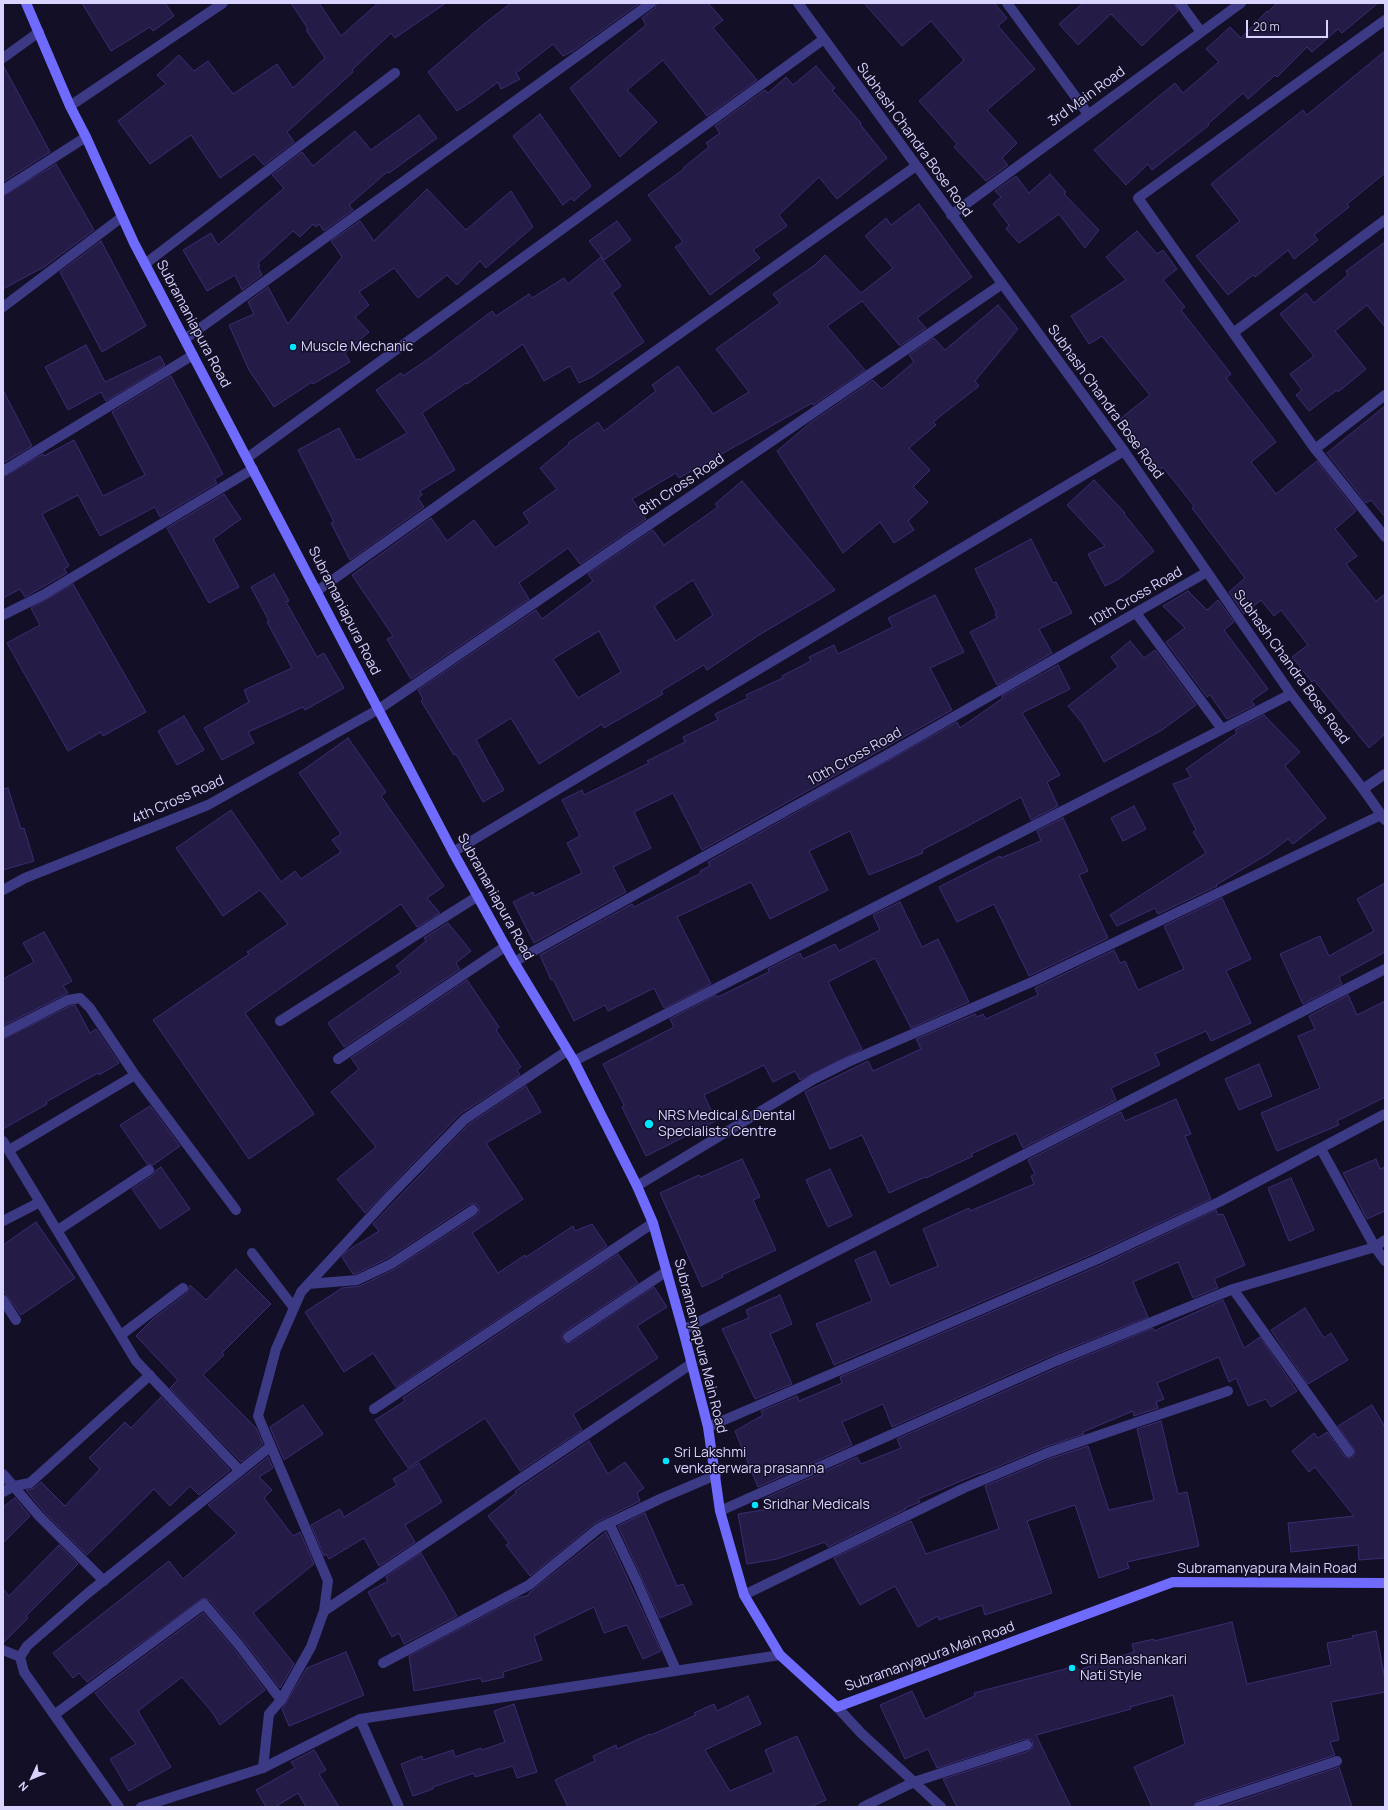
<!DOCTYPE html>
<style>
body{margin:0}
#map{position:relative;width:1388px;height:1810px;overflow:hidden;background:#130f26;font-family:Manrope,sans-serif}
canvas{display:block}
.frame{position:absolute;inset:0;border:4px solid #d9d4ff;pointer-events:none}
.north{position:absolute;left:12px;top:1758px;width:40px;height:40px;-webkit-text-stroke:3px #130f26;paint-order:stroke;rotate:226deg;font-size:11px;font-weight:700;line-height:16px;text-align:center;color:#d9d4ff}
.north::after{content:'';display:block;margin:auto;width:14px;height:18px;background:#d9d4ff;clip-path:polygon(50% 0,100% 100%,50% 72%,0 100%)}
.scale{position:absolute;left:1246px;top:20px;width:82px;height:18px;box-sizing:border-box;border:2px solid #d9d4ff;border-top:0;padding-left:5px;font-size:12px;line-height:14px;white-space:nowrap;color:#d9d4ff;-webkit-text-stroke:3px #130f26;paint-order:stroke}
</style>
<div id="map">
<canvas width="1388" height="1810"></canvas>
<div class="frame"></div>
<div class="north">N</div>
<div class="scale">20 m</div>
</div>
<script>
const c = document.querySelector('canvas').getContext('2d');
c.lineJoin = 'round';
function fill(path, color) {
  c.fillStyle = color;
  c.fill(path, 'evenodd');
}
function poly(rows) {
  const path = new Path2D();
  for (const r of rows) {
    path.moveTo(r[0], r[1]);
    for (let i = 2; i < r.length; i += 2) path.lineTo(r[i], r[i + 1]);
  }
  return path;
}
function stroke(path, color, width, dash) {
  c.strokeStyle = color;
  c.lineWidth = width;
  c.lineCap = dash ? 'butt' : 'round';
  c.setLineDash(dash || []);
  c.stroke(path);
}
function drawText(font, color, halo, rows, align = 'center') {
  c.font = font + ' Manrope,sans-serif';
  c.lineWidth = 3;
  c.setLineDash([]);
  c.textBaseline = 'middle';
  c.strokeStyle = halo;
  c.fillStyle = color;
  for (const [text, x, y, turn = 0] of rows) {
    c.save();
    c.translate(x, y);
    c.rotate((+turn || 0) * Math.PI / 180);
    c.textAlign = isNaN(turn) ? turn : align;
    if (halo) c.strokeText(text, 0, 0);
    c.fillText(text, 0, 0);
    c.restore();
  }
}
const building = poly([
 [82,3,165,3,174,16,153,31,150,27,111,51,82,3],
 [291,3,319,3,341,36,378,3,446,3,395,38,391,33,352,70,353,72,287,132,294,142,264,165,254,154,220,178,191,135,150,164,118,121,166,84,157,75,179,55,194,71,208,61,233,94,277,64,293,88,325,58,306,30,308,29,291,3],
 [511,3,640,3,573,51,563,56,553,44,516,73,520,79,501,89,498,82,474,100,457,111,428,72,484,24,511,3],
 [657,3,708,3,723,20,713,28,757,80,707,116,663,60,627,90,657,122,620,157,570,88,646,25,642,18,655,8,657,3],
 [864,3,994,3,1007,18,998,26,1035,69,987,110,1017,143,1002,158,1008,165,986,181,954,147,957,144,919,101,964,60,931,21,902,46,864,3],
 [1083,3,1174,3,1178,11,1142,46,1111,14,1078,45,1059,24,1083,3],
 [1277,3,1378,3,1342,33,1338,29,1312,52,1307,47,1277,77,1275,75,1248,99,1243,93,1208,124,1209,125,1152,170,1148,164,1126,185,1094,150,1175,83,1183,93,1219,62,1206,49,1230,27,1241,38,1267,11,1268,12,1277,3],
 [1385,51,1385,173,1347,204,1349,207,1314,235,1318,240,1294,259,1288,250,1255,277,1253,275,1228,295,1196,256,1240,221,1211,184,1303,110,1307,115,1385,51],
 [3,65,50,152,3,182,3,65],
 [816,66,835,88,832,90,861,123,860,124,887,158,837,199,819,177,779,215,787,226,753,250,760,258,710,295,675,247,683,242,648,195,684,169,683,168,709,147,706,143,720,133,715,126,765,90,768,93,786,77,793,85,816,66],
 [540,114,591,186,574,201,571,198,563,205,513,136,540,114],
 [419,115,437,138,389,173,387,172,349,205,353,210,324,231,319,224,316,227,313,224,300,237,293,231,258,263,260,266,258,267,262,275,242,290,235,275,207,291,183,250,211,233,218,245,284,188,272,175,302,152,313,166,355,131,371,150,419,115],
 [56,164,94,230,44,267,3,289,3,196,56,164],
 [1050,174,1066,192,1064,194,1099,230,1085,248,1059,214,1019,243,1006,229,1009,225,993,204,1001,197,995,191,1016,176,1029,193,1050,174],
 [427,189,466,230,511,191,533,227,486,268,480,261,457,285,447,275,418,298,394,268,359,292,369,305,355,317,369,332,345,353,350,362,313,384,312,382,274,407,249,370,229,325,254,314,248,302,268,287,288,324,342,257,331,241,360,221,374,241,427,189],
 [919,204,972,277,917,318,926,328,900,346,862,301,827,326,865,370,813,405,812,403,679,478,676,473,632,499,646,519,580,564,568,548,519,583,529,599,411,679,387,639,393,636,352,575,431,518,447,541,474,520,495,548,530,523,523,513,557,489,540,468,569,444,568,443,598,422,604,431,656,391,652,385,678,366,713,414,749,392,716,349,780,303,773,294,815,265,825,255,861,293,893,268,865,236,886,218,891,225,919,204],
 [617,221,631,240,604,260,589,241,617,221],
 [1137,231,1157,254,1163,250,1177,269,1163,280,1185,307,1181,310,1231,374,1226,378,1276,442,1251,462,1276,494,1317,461,1356,511,1335,529,1357,556,1346,564,1376,601,1385,594,1385,734,1369,748,1314,680,1312,682,1292,657,1308,645,1281,610,1274,616,1261,600,1244,614,1229,592,1245,578,1192,508,1194,506,1163,467,1158,471,1120,419,1150,395,1102,336,1089,344,1071,316,1126,280,1106,257,1137,231],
 [101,241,146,326,102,352,60,272,101,241],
 [1385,242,1385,327,1367,305,1335,331,1366,369,1338,392,1337,390,1309,411,1296,395,1302,390,1290,374,1314,356,1280,314,1306,293,1314,303,1348,275,1346,271,1385,242],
 [601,257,621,286,612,293,644,342,592,377,579,383,570,366,544,381,523,344,467,384,466,383,422,413,455,470,420,491,422,495,418,498,424,507,350,560,331,523,334,522,298,450,339,428,356,460,360,459,360,460,407,433,376,390,401,373,403,376,431,357,492,311,496,316,529,294,532,298,564,278,568,284,601,257],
 [998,305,1018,329,975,381,979,386,933,422,936,425,909,448,930,470,913,487,928,502,908,521,914,530,894,543,880,522,843,553,777,451,810,423,873,380,882,389,914,362,909,355,934,338,945,350,998,305],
 [86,345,105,382,160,356,165,365,106,401,101,392,68,410,45,367,86,345],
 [171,376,223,474,214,479,217,483,160,517,155,507,100,536,78,495,42,514,69,566,64,569,67,573,25,597,20,589,3,598,3,477,43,454,44,456,74,440,103,496,145,475,112,412,171,376],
 [3,390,32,446,3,463,3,390],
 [1385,406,1385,517,1371,500,1366,503,1327,453,1385,406],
 [1094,480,1125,513,1124,514,1154,551,1119,579,1105,586,1088,554,1105,546,1067,505,1094,480],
 [742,481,835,590,759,635,707,670,704,665,661,691,663,694,604,728,602,724,539,764,511,718,476,740,504,790,483,802,456,754,454,755,421,701,423,699,418,690,536,610,542,619,593,581,588,574,653,530,664,545,718,507,715,504,742,481],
 [693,580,713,615,676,641,654,606,693,580],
 [599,631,621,672,578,698,553,659,599,631],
 [224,494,241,519,213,539,239,587,209,603,167,528,224,494],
 [1031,539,1053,583,1056,582,1072,613,1039,629,1052,653,997,685,970,632,997,618,995,614,997,614,975,569,1031,539],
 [274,574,289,601,286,602,317,657,324,653,344,688,305,710,303,707,248,732,254,743,222,760,204,728,249,702,244,690,292,668,267,622,269,621,251,587,274,574],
 [73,584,146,712,103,736,101,732,68,751,7,643,40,625,31,608,73,584],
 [1188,591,1207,610,1218,600,1234,622,1224,630,1268,689,1251,701,1255,705,1227,719,1210,695,1207,697,1166,642,1185,628,1163,606,1188,591],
 [935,595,964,652,930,668,952,710,702,850,673,793,634,812,651,848,613,867,626,892,534,943,513,902,533,892,534,896,582,873,567,843,580,836,562,800,582,790,584,795,649,763,647,761,685,742,683,737,718,720,715,714,748,698,746,695,783,678,782,676,811,661,809,657,834,645,838,654,893,627,888,618,935,595],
 [1130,641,1144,658,1155,650,1196,705,1162,730,1104,762,1082,723,1068,706,1118,667,1111,657,1130,641],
 [1058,665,1070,689,1022,713,1060,775,1047,782,1058,806,1031,820,1021,797,968,826,922,850,923,853,869,875,850,831,809,851,828,890,770,919,751,882,677,917,711,984,664,1008,654,988,608,1011,605,1005,574,1021,553,979,551,980,540,955,632,904,634,907,701,873,700,871,710,866,708,862,957,722,960,728,1003,698,1002,696,1058,665],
 [1264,715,1300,752,1285,766,1326,818,1293,844,1288,839,1268,854,1216,885,1217,886,1158,914,1155,908,1117,926,1110,915,1206,853,1193,832,1196,830,1173,784,1191,777,1186,769,1237,733,1235,730,1264,715],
 [184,716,204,750,177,765,158,731,184,716],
 [348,738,386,792,381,796,444,886,427,898,440,913,417,927,401,904,245,1013,314,1114,249,1159,153,1020,249,954,247,952,288,924,260,890,223,916,176,848,231,810,281,882,295,871,301,879,341,852,332,840,341,834,299,773,348,738],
 [8,788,21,829,24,828,34,861,3,870,3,789,8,788],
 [1134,806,1146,829,1123,841,1111,818,1134,806],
 [1063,818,1088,871,1079,875,1108,938,1029,976,994,904,957,922,939,887,1000,856,1001,858,1041,841,1037,831,1063,818],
 [1385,883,1385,952,1339,977,1342,984,1303,1004,1280,954,1320,936,1329,956,1374,931,1357,899,1385,883],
 [1222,898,1251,959,1226,971,1251,1023,1211,1041,1206,1031,1155,1054,1160,1065,1111,1088,1116,1100,1023,1148,1016,1133,971,1154,973,1156,926,1178,925,1177,889,1193,862,1135,830,1149,805,1092,868,1061,873,1071,921,1049,916,1039,975,1014,977,1017,983,1014,986,1019,1038,995,1035,988,1114,950,1120,963,1125,961,1138,990,1184,969,1164,926,1222,898],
 [900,902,922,947,938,939,969,1002,911,1028,875,958,828,982,862,1049,800,1080,795,1071,773,1082,764,1065,704,1095,716,1121,646,1156,622,1107,624,1105,603,1064,674,1027,670,1019,716,995,718,997,769,972,768,969,800,953,803,959,835,944,839,951,880,930,873,915,900,902],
 [448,923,471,951,456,963,460,969,344,1047,328,1023,401,972,396,966,426,941,424,938,448,923],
 [44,932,72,981,63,986,68,993,3,1026,3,979,34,962,23,943,44,932],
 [467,980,499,1027,496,1030,521,1067,517,1070,520,1075,460,1114,365,1213,337,1179,376,1147,331,1092,359,1069,351,1058,467,980],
 [1348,995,1357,1015,1385,1001,1385,1097,1337,1121,1339,1125,1277,1151,1261,1113,1320,1088,1298,1036,1315,1029,1309,1016,1348,995],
 [75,1005,90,1033,96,1029,119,1063,99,1075,98,1073,46,1102,47,1104,3,1129,3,1039,70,1006,75,1005],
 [1259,1064,1272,1096,1239,1110,1225,1079,1259,1064],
 [526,1086,541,1112,486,1143,523,1199,472,1233,498,1273,525,1255,526,1257,573,1226,575,1231,592,1224,607,1246,396,1387,373,1353,344,1372,305,1312,342,1288,360,1286,395,1269,477,1215,479,1213,479,1207,476,1204,470,1204,388,1258,355,1274,353,1274,342,1257,347,1251,379,1231,373,1224,469,1124,526,1086],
 [1176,1099,1191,1134,1185,1136,1211,1199,1095,1253,834,1365,816,1324,872,1301,855,1260,875,1251,890,1286,938,1266,923,1229,969,1208,970,1211,1034,1184,1031,1176,1035,1174,1028,1160,1121,1112,1125,1121,1176,1099],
 [150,1106,180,1146,153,1165,147,1164,120,1125,150,1106],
 [742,1159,760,1197,753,1200,776,1250,722,1275,723,1277,702,1287,660,1193,699,1175,701,1177,742,1159],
 [1376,1159,1380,1169,1385,1167,1385,1211,1367,1219,1343,1173,1376,1159],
 [161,1167,190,1209,160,1229,132,1189,153,1175,155,1171,161,1167],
 [830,1169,852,1216,828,1227,806,1180,830,1169],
 [1291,1178,1314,1230,1289,1241,1268,1188,1291,1178],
 [1216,1210,1218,1215,1223,1214,1245,1265,1214,1279,1218,1288,1193,1298,1178,1262,1133,1282,1148,1317,1053,1355,892,1427,883,1404,842,1422,852,1445,758,1487,735,1431,763,1415,761,1411,797,1396,799,1401,842,1383,840,1377,1101,1265,1216,1210],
 [36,1222,75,1278,21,1315,3,1290,3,1245,36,1222],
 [618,1254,638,1283,564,1332,562,1334,562,1340,565,1343,572,1342,654,1287,667,1307,637,1326,658,1358,573,1414,582,1430,520,1471,485,1418,408,1468,375,1420,405,1401,403,1398,618,1254],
 [236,1269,271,1304,222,1353,224,1355,203,1375,256,1428,263,1444,241,1462,170,1388,178,1380,136,1336,153,1319,187,1293,190,1285,206,1300,236,1269],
 [780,1295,792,1324,770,1334,792,1384,755,1399,722,1329,749,1318,746,1310,780,1295],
 [1223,1300,1244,1348,1260,1337,1297,1391,1271,1407,1266,1399,1248,1406,1236,1378,1229,1382,1219,1357,1157,1383,1164,1399,1156,1402,1158,1408,1134,1416,1133,1411,1083,1432,1084,1434,1045,1447,980,1474,980,1473,918,1499,920,1502,905,1508,906,1509,828,1547,825,1542,777,1559,747,1564,738,1514,768,1509,763,1499,857,1457,861,1464,901,1448,897,1439,1059,1367,1153,1328,1154,1331,1223,1300],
 [1305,1308,1324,1338,1331,1333,1348,1360,1308,1384,1271,1330,1305,1308],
 [161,1397,230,1470,199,1495,190,1486,170,1506,154,1489,87,1555,44,1512,26,1490,34,1488,41,1482,65,1506,100,1469,89,1458,125,1422,131,1428,161,1397],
 [303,1405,323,1434,284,1460,270,1427,303,1405],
 [1372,1405,1385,1427,1385,1558,1359,1560,1358,1545,1291,1552,1288,1523,1354,1516,1315,1467,1309,1472,1292,1451,1314,1433,1318,1438,1327,1432,1344,1456,1349,1458,1352,1457,1355,1454,1354,1449,1338,1426,1372,1405],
 [1161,1421,1178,1494,1187,1492,1199,1546,1127,1562,1129,1568,1099,1578,1075,1505,1027,1521,1052,1593,985,1615,982,1605,939,1620,938,1616,918,1627,895,1586,860,1605,834,1558,911,1521,926,1554,999,1529,985,1486,1049,1459,1088,1446,1109,1510,1154,1500,1137,1429,1161,1421],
 [589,1441,608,1474,625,1462,644,1488,637,1493,640,1501,595,1523,530,1576,506,1545,509,1543,488,1516,516,1493,515,1491,589,1441],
 [268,1457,273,1468,259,1477,272,1490,264,1498,293,1536,300,1532,314,1564,253,1613,294,1664,280,1688,244,1641,209,1600,203,1598,87,1682,79,1673,73,1678,53,1653,169,1561,183,1579,237,1533,208,1505,268,1457],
 [419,1463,442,1502,405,1525,415,1542,379,1566,364,1538,329,1559,326,1554,324,1556,311,1525,340,1509,344,1517,397,1485,393,1479,419,1463],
 [15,1498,30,1516,3,1543,3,1507,15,1498],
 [645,1513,677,1586,683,1584,692,1604,660,1618,618,1526,645,1513],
 [606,1532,661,1651,643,1659,627,1625,604,1633,594,1607,534,1636,542,1660,503,1672,504,1677,482,1682,481,1678,414,1691,409,1656,518,1598,529,1595,529,1593,606,1532],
 [59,1545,78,1564,26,1616,28,1618,3,1643,3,1589,9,1596,59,1545],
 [421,1553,457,1616,404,1644,399,1633,392,1637,368,1592,388,1581,386,1577,421,1553],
 [203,1613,234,1649,265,1690,220,1725,212,1712,182,1677,138,1711,171,1767,129,1791,110,1759,136,1744,95,1693,203,1613],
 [1232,1622,1247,1684,1331,1665,1327,1643,1353,1638,1352,1636,1376,1631,1385,1680,1385,1692,1331,1702,1339,1740,1330,1742,1335,1755,1197,1801,1193,1807,1152,1807,1134,1767,1185,1744,1173,1695,1130,1707,1131,1709,1036,1735,1071,1807,957,1807,943,1779,1029,1751,1033,1747,1032,1740,1025,1739,937,1768,928,1749,905,1759,880,1705,912,1691,925,1719,975,1696,974,1693,1076,1666,1078,1670,1134,1652,1132,1644,1154,1639,1154,1641,1232,1622],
 [346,1652,364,1695,289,1726,282,1709,307,1668,346,1652],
 [748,1696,761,1724,705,1750,730,1791,774,1772,765,1750,797,1736,826,1800,810,1807,568,1807,555,1780,595,1761,593,1756,616,1745,617,1749,650,1734,651,1735,696,1715,694,1713,714,1704,717,1711,748,1696],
 [514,1704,537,1772,517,1778,513,1766,475,1777,474,1773,433,1787,433,1789,413,1796,401,1764,422,1756,423,1760,453,1750,455,1757,481,1748,482,1750,505,1742,494,1711,514,1704],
 [314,1750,326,1770,319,1774,339,1807,306,1807,298,1793,275,1807,266,1807,256,1790,295,1768,291,1762,314,1750],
 [1339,1767,1352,1807,1220,1807,1339,1767]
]);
fill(building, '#241b47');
stroke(building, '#3b2d73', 1);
stroke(poly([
 [1007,3,1088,114],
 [1180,3,1201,32],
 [1385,20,1138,198,1315,449,1385,537],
 [3,58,39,32],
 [70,106,223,3],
 [3,190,86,137],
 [951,215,1241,3],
 [145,264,395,73],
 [3,307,122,217],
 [1233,333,1385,220],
 [185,339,651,3],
 [1315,449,1385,395],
 [247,458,824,39],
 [3,471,193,355],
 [317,591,916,166],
 [1136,613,1222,729],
 [3,615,43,595,253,469],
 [1363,789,1385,774],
 [453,852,1124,451],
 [3,890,25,878,208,805,379,709,1002,284],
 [514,962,885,756,1207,572],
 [280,1021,478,896],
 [3,1033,68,1000,80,998,90,1008,135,1075,236,1210],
 [338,1059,506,946],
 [574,1061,1291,694],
 [3,1141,136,1361,240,1471],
 [1321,1149,1375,1247,1385,1261],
 [9,1150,135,1075],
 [637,1186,814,1079,848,1062,1034,981,1381,815],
 [3,1221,40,1202],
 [58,1230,149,1170],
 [252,1253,294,1308],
 [308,1284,357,1280,391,1264,473,1210],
 [1233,1289,1375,1247,1385,1240],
 [3,1300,16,1320],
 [683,1330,1385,969],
 [121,1335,183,1288],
 [568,1337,667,1271],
 [374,1409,653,1223],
 [708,1427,1098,1259,1219,1202,1385,1114],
 [3,1474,39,1516,104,1581],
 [3,1492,14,1486,30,1483,150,1375],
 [720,1511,1056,1361,1233,1289,1349,1452],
 [609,1523,637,1582,676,1670],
 [744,1595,964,1488,1047,1453,1228,1391],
 [324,1611,691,1364],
 [3,1650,20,1657],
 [383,1663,529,1585,599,1528,662,1498,716,1475],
 [837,1707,861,1733,941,1807],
 [54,1715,204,1604,239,1645,281,1700],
 [263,1768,269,1714,281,1700,311,1647,324,1611,328,1581,258,1416,276,1349,301,1292,386,1200,465,1119,567,1051],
 [119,1807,24,1672,20,1657,27,1646,88,1593,271,1446],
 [863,1807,914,1782,1027,1745],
 [1199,1807,1337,1761]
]), '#3d3a85', 10);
stroke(poly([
 [798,3,1124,451,1291,694,1363,789,1385,820],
 [360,1719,399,1807],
 [141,1807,263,1768,360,1719,780,1655]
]), '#3d3a85', 10);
stroke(poly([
 [26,3,70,106,86,137,134,243,453,852,514,962,574,1061,637,1186,653,1223,683,1330,708,1427,720,1511,744,1595,780,1655,837,1707,1173,1582,1385,1583]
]), '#6f6bff', 10);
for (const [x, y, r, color] of [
 [293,347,4,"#00e5ff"],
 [649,1124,5,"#00e5ff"],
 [666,1461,4,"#00e5ff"],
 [755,1505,4,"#00e5ff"],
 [1072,1668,4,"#00e5ff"]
]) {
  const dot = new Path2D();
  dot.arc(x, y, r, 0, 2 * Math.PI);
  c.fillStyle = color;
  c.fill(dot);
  stroke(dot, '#130f26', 1.5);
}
drawText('14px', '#d9d4ff', '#130f26', [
 ["3rd Main Road",1087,97,-36],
 ["Subhash Chandra Bose Road",914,140,54],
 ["Subramaniapura Road",193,324,62],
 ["Subhash Chandra Bose Road",1105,402,54],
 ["8th Cross Road",682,485,-34],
 ["10th Cross Road",1136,597,-30],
 ["Subramaniapura Road",344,611,63],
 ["Subhash Chandra Bose Road",1291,667,54],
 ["10th Cross Road",855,757,-29],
 ["4th Cross Road",178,800,-24],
 ["Subramaniapura Road",495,897,61],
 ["Subramanyapura Main Road",700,1346,76],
 ["Subramanyapura Main Road",1267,1569],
 ["Subramanyapura Main Road",930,1657,-20]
]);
drawText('14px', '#d9d4ff', '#130f26', [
 ["Muscle Mechanic",301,347],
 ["NRS Medical & Dental",658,1116],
 ["Specialists Centre",658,1132],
 ["Sri Lakshmi",674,1453],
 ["venkaterwara prasanna",674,1469],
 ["Sridhar Medicals",763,1505],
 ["Sri Banashankari",1080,1660],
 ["Nati Style",1080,1676]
], 'left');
</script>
